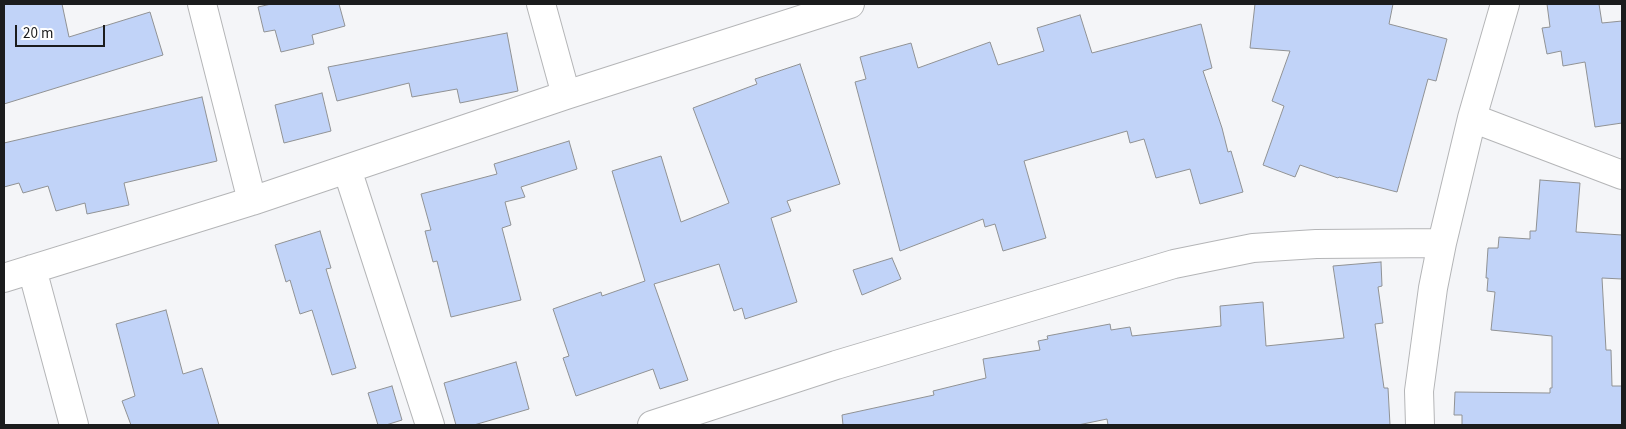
<!DOCTYPE html>
<style>
body{margin:0}
#map{position:relative;width:1626px;height:429px;overflow:hidden;background:#f4f5f8;font-family:"Source Sans 3",sans-serif}
canvas{display:block}
.frame{position:absolute;inset:0;border:5px solid #1b1c1d;pointer-events:none}
.scale{position:absolute;left:15px;top:25px;width:90px;height:22px;box-sizing:border-box;border:2px solid #1b1c1d;border-top:0;padding-left:6px;font-size:15px;line-height:18px;white-space:nowrap;color:#1b1c1d;-webkit-text-stroke:4px #fff;paint-order:stroke}
</style>
<div id="map">
<canvas width="1626" height="429"></canvas>
<div class="frame"></div>
<div class="scale">20 m</div>
</div>
<script>
const c = document.querySelector('canvas').getContext('2d');
c.lineJoin = 'round';
function fill(path, color) {
  c.fillStyle = color;
  c.fill(path, 'evenodd');
}
function poly(rows) {
  const path = new Path2D();
  for (const r of rows) {
    path.moveTo(r[0], r[1]);
    for (let i = 2; i < r.length; i += 2) path.lineTo(r[i], r[i + 1]);
  }
  return path;
}
function stroke(path, color, width, dash) {
  c.strokeStyle = color;
  c.lineWidth = width;
  c.lineCap = dash ? 'butt' : 'round';
  c.setLineDash(dash || []);
  c.stroke(path);
}
const building = poly([
 [4,4,62,4,69,37,150,12,163,55,4,104,4,4],
 [271,4,339,4,345,26,312,35,314,44,281,52,275,30,264,32,258,7,271,4],
 [1255,4,1393,4,1389,24,1447,39,1436,81,1428,79,1397,192,1339,177,1338,178,1300,165,1295,177,1263,165,1284,106,1272,101,1290,51,1250,48,1255,4],
 [1547,4,1599,4,1602,23,1622,21,1622,123,1595,127,1585,62,1563,66,1561,51,1547,54,1542,28,1550,27,1547,4],
 [1080,15,1092,53,1201,24,1212,68,1203,71,1222,128,1228,152,1231,151,1243,192,1200,204,1190,169,1156,178,1144,139,1130,143,1127,131,1024,161,1046,238,1003,251,995,224,985,227,983,219,900,251,855,82,866,79,860,57,911,43,918,68,990,42,998,65,1044,51,1037,28,1080,15],
 [507,33,518,91,460,103,457,89,412,97,409,83,337,101,328,67,507,33],
 [800,64,840,184,787,201,791,211,771,218,797,302,745,319,742,308,734,311,719,264,654,284,688,380,660,389,653,369,576,396,563,358,569,356,553,309,601,292,602,296,645,281,612,171,661,156,681,222,729,203,693,108,757,84,755,79,800,64],
 [322,93,331,131,284,143,275,105,322,93],
 [202,97,217,161,124,183,129,205,87,214,85,203,56,211,48,186,23,193,19,183,4,187,4,143,202,97],
 [569,141,577,169,521,187,525,197,505,202,511,225,502,228,521,300,451,317,437,261,433,262,425,231,431,230,421,194,497,174,494,164,569,141],
 [1540,180,1580,183,1576,232,1622,235,1622,279,1602,278,1606,350,1611,350,1612,386,1622,386,1622,425,1462,425,1462,415,1454,415,1455,392,1550,393,1550,388,1552,388,1552,336,1491,330,1495,292,1487,291,1488,278,1486,278,1488,248,1498,248,1499,237,1530,239,1530,231,1536,231,1540,180],
 [320,231,331,268,326,269,356,368,332,375,312,310,300,314,290,280,286,282,275,245,320,231],
 [892,258,901,279,862,295,853,270,892,258],
 [1381,262,1382,286,1378,287,1383,323,1375,324,1384,388,1388,388,1390,425,1108,425,1107,419,1078,425,843,425,842,415,934,395,933,391,986,378,983,359,1040,350,1038,341,1048,339,1047,336,1110,324,1111,330,1130,327,1132,336,1221,326,1220,306,1263,302,1266,346,1344,338,1333,266,1381,262],
 [166,310,183,374,202,368,219,425,131,425,122,401,135,396,116,324,166,310],
 [516,362,529,409,474,425,456,425,444,383,516,362],
 [392,386,402,420,386,425,378,425,368,393,392,386]
]);
fill(building, '#c1d3f8');
stroke(building, '#909294', 1);
const minor = poly([
 [202,4,252,201],
 [541,4,566,95],
 [1472,118,1622,175],
 [347,169,430,425],
 [32,269,74,425],
 [4,278,252,201,566,95,850,4],
 [652,425,836,365,1174,264,1253,248,1316,244,1442,243],
 [1420,425,1419,391,1433,288,1442,243,1472,118,1505,4]
]);
stroke(minor, '#b4b5b7', 30);
stroke(minor, '#fff', 28);
</script>
